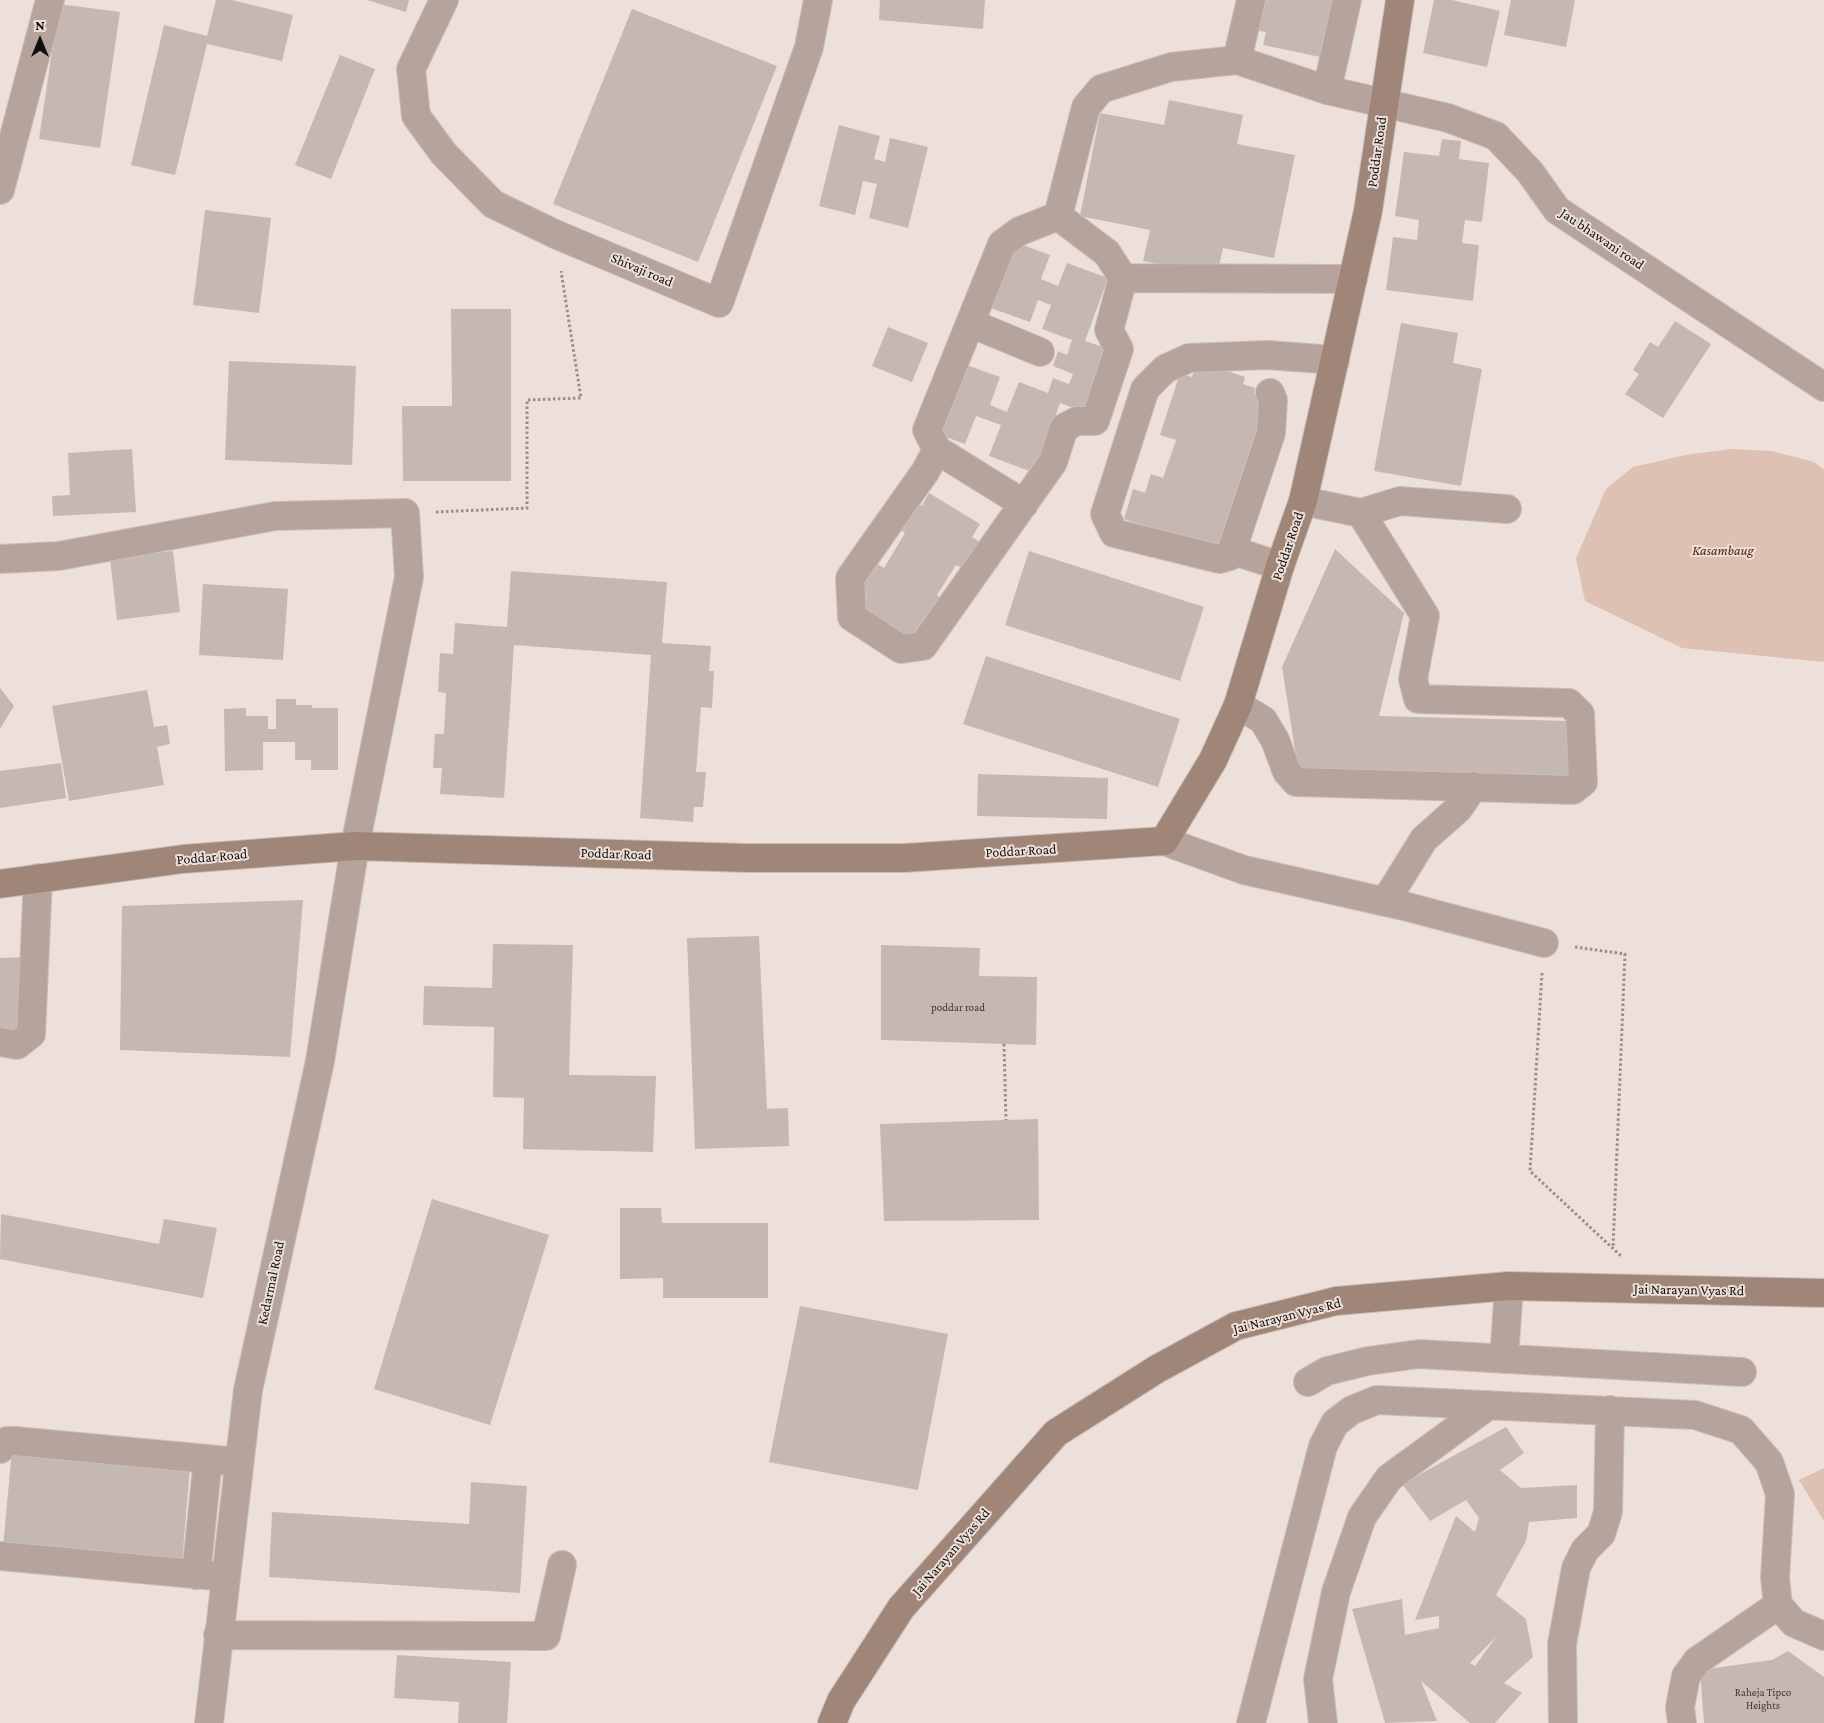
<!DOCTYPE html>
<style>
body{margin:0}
#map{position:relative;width:1824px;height:1723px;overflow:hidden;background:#ede0da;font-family:"Crimson Pro",serif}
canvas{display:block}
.north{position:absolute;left:15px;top:15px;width:50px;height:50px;-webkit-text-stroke:4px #ede0da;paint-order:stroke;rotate:0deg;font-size:14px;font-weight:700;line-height:20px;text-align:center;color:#120d0c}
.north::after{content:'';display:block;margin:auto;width:18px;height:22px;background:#120d0c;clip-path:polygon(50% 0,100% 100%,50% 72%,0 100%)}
</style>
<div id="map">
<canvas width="1824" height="1723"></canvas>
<div class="north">N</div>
</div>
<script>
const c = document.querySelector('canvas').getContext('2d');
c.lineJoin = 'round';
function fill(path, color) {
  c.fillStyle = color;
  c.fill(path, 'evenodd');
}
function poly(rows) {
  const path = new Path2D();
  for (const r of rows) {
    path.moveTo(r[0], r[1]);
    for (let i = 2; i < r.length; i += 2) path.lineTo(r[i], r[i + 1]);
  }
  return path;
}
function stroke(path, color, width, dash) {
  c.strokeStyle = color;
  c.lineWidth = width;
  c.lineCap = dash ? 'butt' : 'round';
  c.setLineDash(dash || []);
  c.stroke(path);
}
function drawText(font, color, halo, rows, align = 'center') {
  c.font = font + ' "Crimson Pro",serif';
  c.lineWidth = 4;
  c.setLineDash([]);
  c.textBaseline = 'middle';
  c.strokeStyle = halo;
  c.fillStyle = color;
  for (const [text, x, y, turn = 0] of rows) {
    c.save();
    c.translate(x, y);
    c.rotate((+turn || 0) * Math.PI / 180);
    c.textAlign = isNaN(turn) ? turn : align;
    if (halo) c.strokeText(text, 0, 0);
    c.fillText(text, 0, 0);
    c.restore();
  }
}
fill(poly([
 [1731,449,1772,451,1814,462,1824,470,1824,662,1682,648,1585,601,1576,558,1606,489,1633,467,1685,455],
 [1824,1468,1824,1521,1799,1480]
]), '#dfc1b3');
fill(poly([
 [216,0,232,0,293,15,282,61,207,44,175,175,131,165,164,25,207,36],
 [367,0,409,0,406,12],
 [880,0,985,0,983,29,879,20],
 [1260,0,1338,0,1325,58,1263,45,1266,32,1254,30],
 [1434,0,1452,0,1500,11,1487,67,1423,53],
 [1511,0,1575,0,1566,47,1504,35],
 [59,4,120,12,100,148,39,139],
 [632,9,777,66,698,262,553,204],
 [340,55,375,69,331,179,295,165],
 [1169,100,1243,115,1237,144,1295,155,1274,258,1223,248,1217,275,1143,261,1150,230,1080,216,1100,113,1164,125],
 [839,125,880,136,874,159,885,162,890,138,928,147,908,228,869,218,877,184,863,181,855,215,819,206],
 [1442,139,1461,141,1459,159,1489,163,1482,222,1465,220,1462,243,1479,245,1473,301,1386,290,1393,237,1417,240,1419,220,1395,216,1404,152,1439,156],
 [205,210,271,218,259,313,193,305],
 [1012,241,1050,255,1041,279,1058,286,1067,263,1108,278,1085,341,1112,350,1088,413,1060,403,1035,473,989,456,1001,425,976,416,965,444,935,433,961,363,1000,377,990,405,1007,412,1019,382,1048,393,1053,378,1069,384,1073,374,1053,366,1058,351,1067,355,1072,340,1042,329,1051,305,1038,300,1030,322,988,307],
 [451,309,511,309,511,481,403,481,402,406,452,406],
 [1675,321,1711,344,1663,418,1625,394,1639,374,1633,370,1650,342,1658,347],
 [1401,323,1458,333,1453,363,1482,369,1461,486,1374,471],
 [888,327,928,343,912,382,872,366],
 [229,361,356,366,352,465,225,460],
 [1197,361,1245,377,1243,384,1255,388,1254,394,1261,396,1257,406,1265,409,1226,552,1124,519,1133,489,1145,493,1151,474,1163,478,1176,440,1160,435,1180,373,1192,377],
 [132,449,136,512,53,516,52,496,70,495,68,453],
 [929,493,980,524,972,537,983,544,967,571,956,565,937,595,947,601,927,634,917,628,911,639,860,609,867,598,858,593,876,563,884,568,905,533,900,530,917,502,922,506],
 [1335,549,1404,613,1379,716,1569,721,1573,778,1299,775,1282,667],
 [173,551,180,612,117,620,110,558],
 [1029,551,1204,607,1180,681,1005,625],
 [511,571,667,582,662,643,711,646,709,671,714,671,712,708,701,707,696,772,706,772,703,807,694,807,693,822,640,818,651,655,514,645,504,798,440,794,442,768,433,768,435,734,444,734,446,693,438,692,440,653,453,654,455,623,507,627],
 [203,584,288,589,283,660,199,655],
 [986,656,1180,719,1158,787,963,724],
 [0,688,14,706,0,729],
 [147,690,154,727,167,725,170,744,157,747,164,785,69,801,52,706],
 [276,699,296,699,296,705,312,705,312,708,338,708,338,770,311,770,311,760,295,760,295,742,263,742,263,770,225,771,224,709,246,708,246,716,268,716,268,729,276,729],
 [61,763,66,798,0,808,0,771],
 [978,774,1108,778,1107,819,977,816],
 [303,900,290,1057,120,1050,122,906],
 [759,936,767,1109,788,1108,789,1146,695,1149,687,938],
 [493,944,573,945,569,1075,656,1076,653,1152,523,1149,524,1098,493,1097,494,1027,423,1025,424,986,492,988],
 [881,945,980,948,979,976,1037,977,1036,1045,881,1040],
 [24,957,16,1033,0,1029,0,958],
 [1038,1119,1039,1220,884,1221,880,1124],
 [432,1199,549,1235,490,1425,374,1389],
 [620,1208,661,1208,662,1223,768,1223,768,1298,663,1298,663,1278,620,1279],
 [1,1214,159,1244,164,1219,217,1228,203,1298,0,1259],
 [800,1306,948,1334,918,1490,769,1462],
 [1506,1427,1524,1453,1500,1470,1521,1488,1577,1485,1577,1518,1529,1522,1526,1541,1496,1595,1526,1619,1533,1657,1504,1683,1522,1693,1495,1723,1470,1723,1421,1681,1437,1721,1385,1723,1352,1609,1402,1599,1405,1635,1439,1628,1439,1616,1415,1620,1456,1516,1475,1532,1479,1518,1466,1500,1430,1521,1402,1484],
 [1496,1637,1475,1666,1470,1663],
 [12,1450,190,1466,182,1563,3,1547],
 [471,1482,527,1486,520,1593,269,1577,272,1512,469,1524],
 [1788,1651,1824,1677,1824,1723,1704,1723,1700,1670,1772,1660],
 [397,1655,511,1662,507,1723,458,1723,459,1702,394,1698]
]), '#c5b8b2');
const street = poly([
 [444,0,411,69,416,116,444,154,493,204,555,234,719,303,809,47,818,0],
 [1251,0,1237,60,1171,67,1101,89,1086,107,1058,216,1020,231,1002,244,927,430,937,450,925,472,850,578,852,617,901,649,923,646,1053,462,1064,428,1077,421,1095,421,1119,349,1109,330,1123,278,1353,279],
 [1237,60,1327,90,1448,118,1496,136,1530,172,1557,210,1824,387],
 [1327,90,1347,0],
 [0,190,50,0],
 [1058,216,1107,253,1123,278],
 [970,323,1040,352],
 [1270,393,1273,400,1271,433,1230,556,1219,559,1114,533,1105,514,1145,389,1165,369,1189,358,1267,355,1335,360],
 [937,450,1024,504],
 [1361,513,1400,501,1507,509],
 [1240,553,1280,566],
 [0,559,59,556,275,516,405,513,409,577,355,846,320,1061,248,1390,209,1723],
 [1238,705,1263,720,1275,740,1287,772,1296,782,1573,790,1583,782,1580,714,1569,703,1418,699,1413,679,1425,616,1361,513,1303,501],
 [1164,841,1244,870,1404,906,1544,943],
 [1385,902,1424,839,1458,809,1474,786],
 [0,1042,17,1045,31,1034,38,878],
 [1504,1359,1509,1286],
 [1308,1382,1327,1371,1368,1361,1419,1354,1742,1372],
 [0,1449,7,1441,15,1441,239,1462],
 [0,1556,226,1577],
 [196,1575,208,1459],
 [218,1635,546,1636,562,1565],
 [1251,1723,1323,1446,1335,1423,1352,1410,1377,1400,1695,1415,1741,1430,1769,1462,1780,1494,1775,1578,1778,1605,1794,1623,1824,1636],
 [1323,1723,1318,1679,1336,1592,1362,1517,1389,1478,1489,1405],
 [1563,1723,1562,1644,1576,1568,1585,1550,1601,1534,1608,1512,1610,1410],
 [1682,1723,1680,1707,1686,1676,1697,1661,1778,1605]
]);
const secondary = poly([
 [0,884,183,859,355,846,747,858,904,858,1164,841,1213,760,1238,705,1280,566,1303,501,1368,211,1400,0],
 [832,1723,841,1701,901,1608,1056,1433,1157,1369,1236,1326,1336,1301,1509,1286,1824,1293]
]);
stroke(street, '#cabeb9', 30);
stroke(secondary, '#cabeb9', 30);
stroke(poly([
 [436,512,527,508,527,400,581,398,561,271],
 [1575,947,1625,954,1613,1248],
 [1542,973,1530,1171,1622,1257],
 [1004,1044,1006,1120]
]), '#988e8a', 3, [2.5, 2.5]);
stroke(street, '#b6a49c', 28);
stroke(secondary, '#a08579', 28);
drawText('11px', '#3f3836', null, [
 ["poddar road",958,1008],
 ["Raheja Tipco",1763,1693],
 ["Heights",1763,1706]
]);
drawText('14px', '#120d0c', '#ede0da', [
 ["Poddar Road",1377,152,-82],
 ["Jau bhawani road",1602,239,34],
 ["Shivaji road",642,270,23],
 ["Poddar Road",1288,546,-71],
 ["Poddar Road",1021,851,-3],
 ["Poddar Road",616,854,2],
 ["Poddar Road",212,857,-5],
 ["Kedarmal Road",271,1283,-78],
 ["Jai Narayan Vyas Rd",1689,1290,1],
 ["Jai Narayan Vyas Rd",1287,1316,-14],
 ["Jai Narayan Vyas Rd",951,1552,-49]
]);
drawText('italic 14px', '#511e01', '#ede0da', [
 ["Kasambaug",1723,551]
]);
</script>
